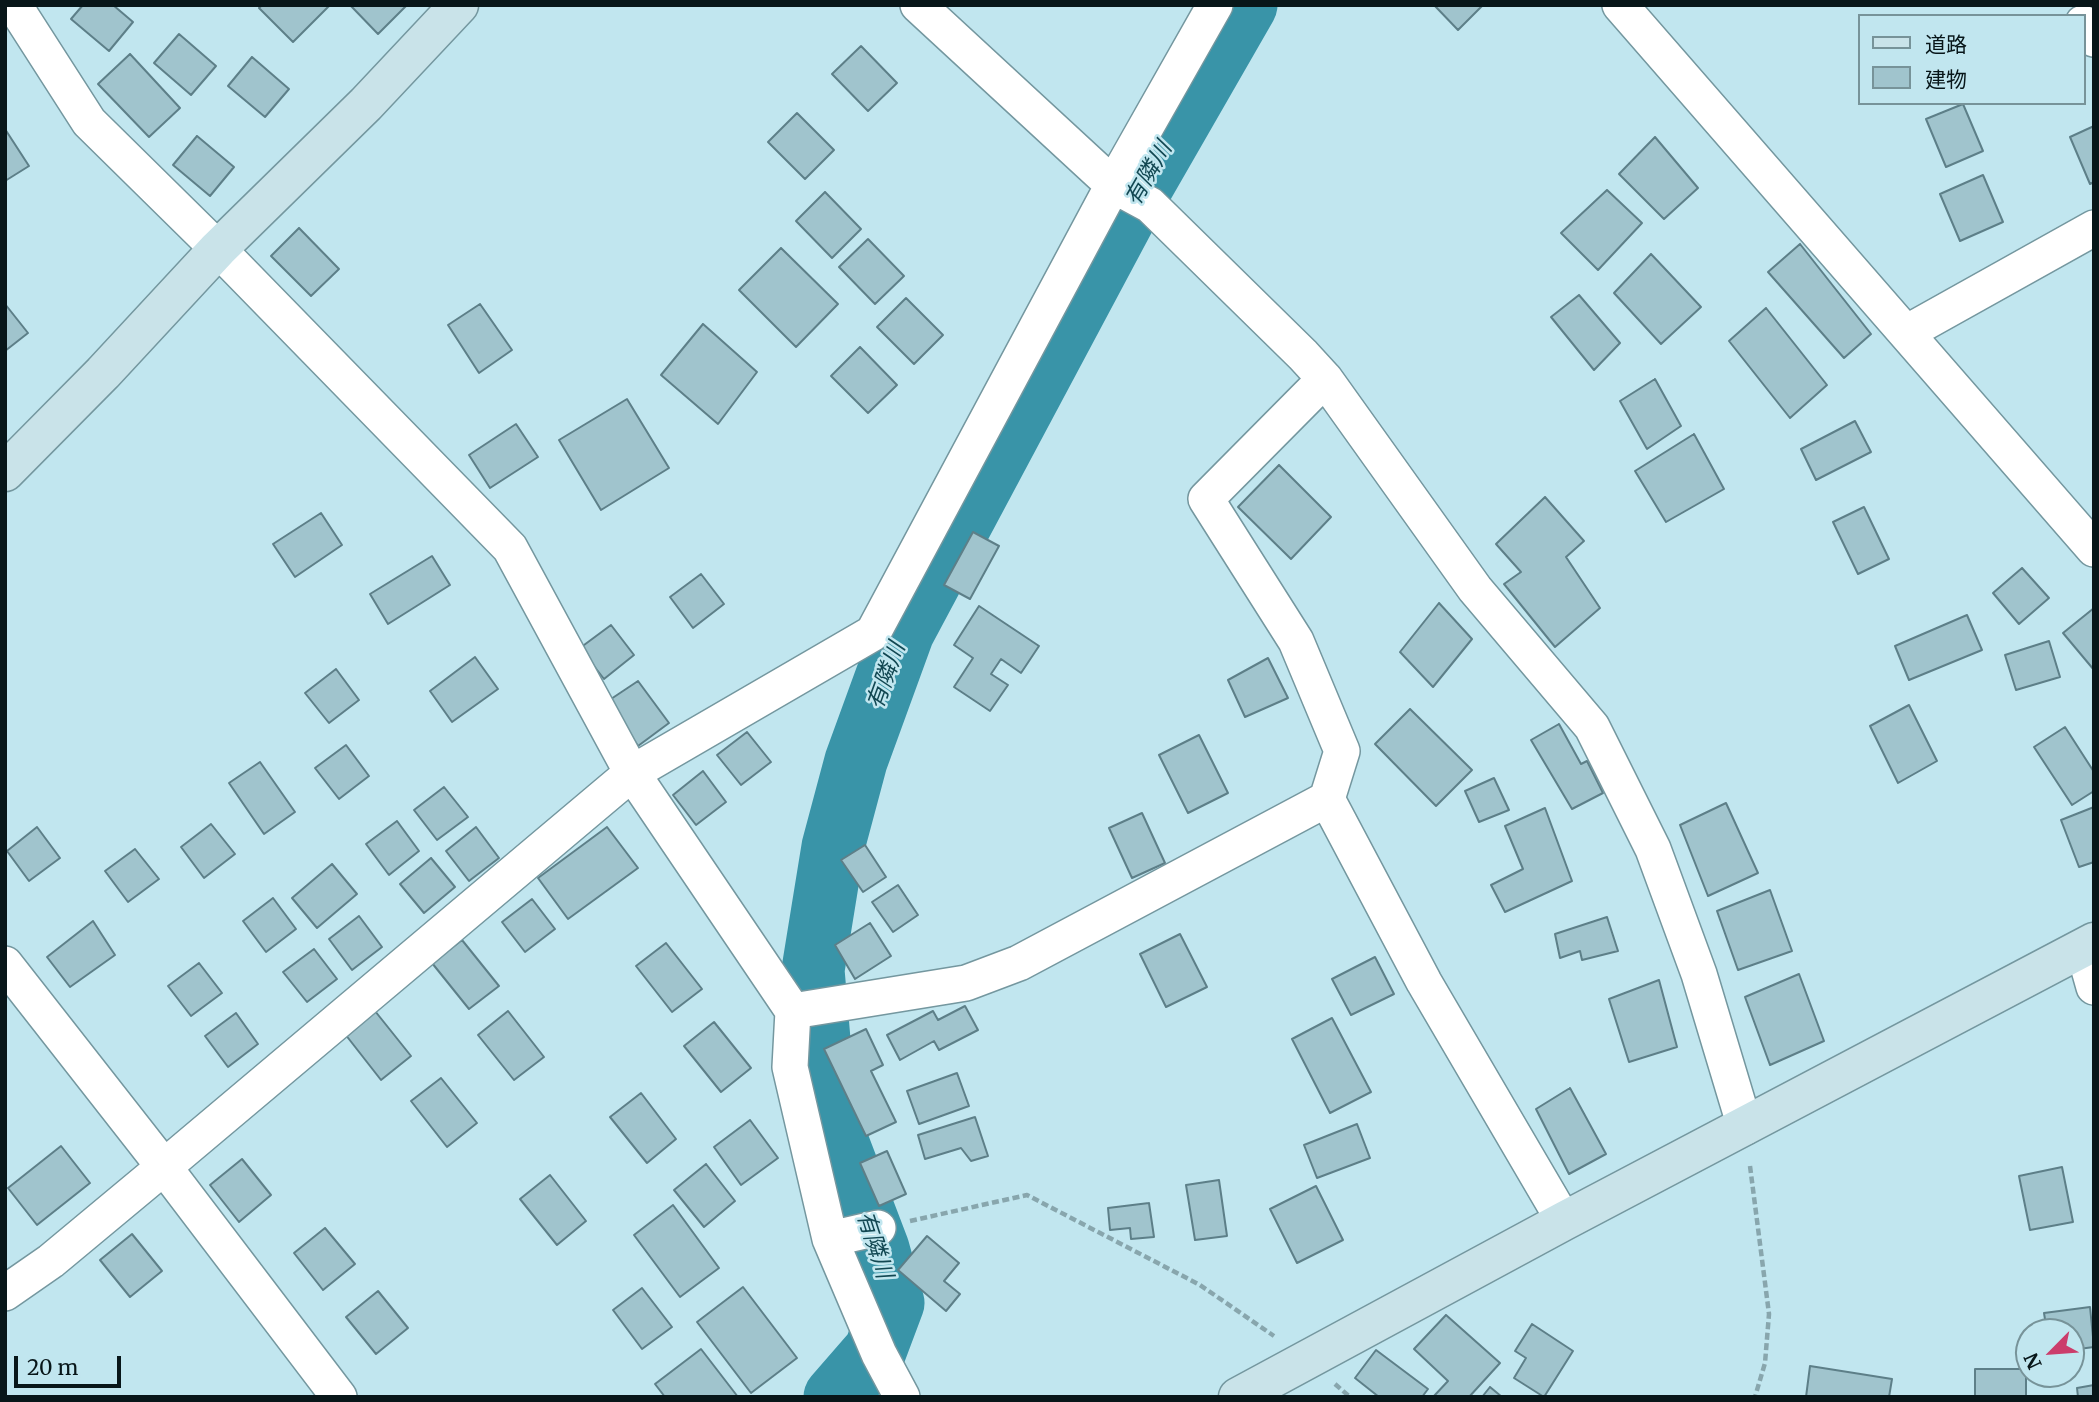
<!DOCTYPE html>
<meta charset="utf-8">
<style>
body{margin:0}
#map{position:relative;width:2099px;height:1402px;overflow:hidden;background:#c1e6ef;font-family:Merriweather,"Noto Sans JP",serif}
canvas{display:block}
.frame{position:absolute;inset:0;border:7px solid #081619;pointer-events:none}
.legend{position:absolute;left:1858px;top:14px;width:228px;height:91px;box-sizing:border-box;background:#c1e6ef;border:2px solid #779399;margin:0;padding:9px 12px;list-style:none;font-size:21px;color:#081619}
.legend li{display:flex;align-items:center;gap:14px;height:35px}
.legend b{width:35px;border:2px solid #779399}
.north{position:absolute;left:2015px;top:1318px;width:70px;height:70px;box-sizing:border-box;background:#c1e6ef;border:2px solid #779399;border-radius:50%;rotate:245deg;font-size:19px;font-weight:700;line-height:28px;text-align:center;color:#081619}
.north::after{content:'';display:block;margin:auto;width:24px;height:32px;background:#cb3d6b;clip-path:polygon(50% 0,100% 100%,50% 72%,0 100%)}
.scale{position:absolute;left:14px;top:1356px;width:107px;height:32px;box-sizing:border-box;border:4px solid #081619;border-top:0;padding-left:9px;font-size:21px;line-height:24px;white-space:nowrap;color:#081619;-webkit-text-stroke:5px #c1e6ef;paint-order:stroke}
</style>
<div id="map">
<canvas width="2099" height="1402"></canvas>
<div class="frame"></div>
<ul class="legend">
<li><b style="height:9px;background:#c9e3e9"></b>道路</li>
<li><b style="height:19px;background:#a0c4cd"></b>建物</li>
</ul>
<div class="north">N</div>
<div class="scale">20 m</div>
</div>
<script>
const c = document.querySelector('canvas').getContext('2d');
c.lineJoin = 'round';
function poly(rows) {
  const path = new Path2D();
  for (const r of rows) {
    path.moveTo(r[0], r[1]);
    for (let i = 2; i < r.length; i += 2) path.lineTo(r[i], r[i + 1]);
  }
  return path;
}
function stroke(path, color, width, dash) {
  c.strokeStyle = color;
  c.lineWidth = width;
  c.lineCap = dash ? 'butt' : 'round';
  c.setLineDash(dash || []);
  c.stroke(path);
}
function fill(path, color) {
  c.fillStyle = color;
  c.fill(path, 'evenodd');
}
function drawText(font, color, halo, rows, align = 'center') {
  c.font = font + ' Merriweather,"Noto Sans JP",serif';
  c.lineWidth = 5;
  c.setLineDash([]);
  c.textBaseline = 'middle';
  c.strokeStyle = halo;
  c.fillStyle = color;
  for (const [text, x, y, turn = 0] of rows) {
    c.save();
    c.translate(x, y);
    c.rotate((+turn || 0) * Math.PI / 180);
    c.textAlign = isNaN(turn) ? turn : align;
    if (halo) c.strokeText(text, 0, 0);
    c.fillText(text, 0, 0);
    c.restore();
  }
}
stroke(poly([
 [835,1397,875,1351,893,1303,878,1249,825,1110,813,970,833,847,856,761,903,632,1127,212,1246,5]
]), '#3994a8', 63);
const building = poly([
 [83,5,113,5,133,22,109,51,71,19,83,5],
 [262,5,330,5,293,42,259,8,262,5],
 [350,5,407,5,378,34,350,5],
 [1434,5,1483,5,1458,30,1434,5],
 [179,34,216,66,191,95,154,63,179,34],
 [861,46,897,83,868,111,832,74,861,46],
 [130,54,180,108,149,137,98,84,130,54],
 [252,57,289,89,265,117,228,86,252,57],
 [1963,104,1983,151,1946,167,1926,119,1963,104],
 [797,113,834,150,805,179,768,142,797,113],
 [2094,126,2094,182,2090,184,2070,137,2094,126],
 [5,129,29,166,5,181,5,129],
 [197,136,234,167,210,196,173,165,197,136],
 [1655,137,1698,188,1664,219,1619,174,1655,137],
 [1983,175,2003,222,1960,241,1940,194,1983,175],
 [1607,190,1642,223,1598,270,1561,233,1607,190],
 [825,192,861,229,832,258,796,221,825,192],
 [299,228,339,269,311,296,271,256,299,228],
 [868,239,904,276,875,304,839,267,868,239],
 [1800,244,1871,334,1844,358,1768,272,1800,244],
 [781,248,838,304,796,347,739,290,781,248],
 [1651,254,1701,307,1661,344,1614,293,1651,254],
 [1579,295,1620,343,1594,370,1551,317,1579,295],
 [906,298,943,335,914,364,877,327,906,298],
 [5,304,28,333,5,351,5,304],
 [480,304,512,350,479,373,448,325,480,304],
 [1766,308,1827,385,1790,418,1729,341,1766,308],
 [703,324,757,372,718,424,661,375,703,324],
 [860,347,897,385,868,413,831,376,860,347],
 [1655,379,1681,426,1647,449,1620,401,1655,379],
 [627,399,669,468,601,510,559,440,627,399],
 [1855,421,1871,452,1816,480,1801,449,1855,421],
 [516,424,538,457,490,488,469,455,516,424],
 [1694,434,1724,489,1666,522,1635,471,1694,434],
 [1279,465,1331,517,1291,559,1238,507,1279,465],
 [1545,497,1584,541,1566,557,1600,608,1555,647,1504,584,1521,572,1496,544,1545,497],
 [1864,507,1889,559,1858,574,1833,522,1864,507],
 [321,513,342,545,295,577,273,544,321,513],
 [973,532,999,546,970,599,944,585,973,532],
 [432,556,450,585,388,624,370,594,432,556],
 [2022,568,2049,598,2019,624,1993,593,2022,568],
 [701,574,724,604,693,628,670,597,701,574],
 [1439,603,1472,639,1433,687,1400,652,1439,603],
 [979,606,1039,646,1021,673,1001,659,991,674,1008,685,990,711,954,687,973,658,954,645,979,606],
 [2094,608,2094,670,2063,633,2094,608],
 [1967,615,1982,650,1909,680,1895,646,1967,615],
 [611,625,634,655,604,679,580,648,611,625],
 [2049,641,2060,677,2016,690,2005,655,2049,641],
 [475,657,498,689,452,722,430,691,475,657],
 [1268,658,1288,698,1245,717,1228,680,1268,658],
 [336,669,359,700,329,723,305,693,336,669],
 [638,681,669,723,638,746,608,701,638,681],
 [1909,705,1937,761,1898,783,1870,726,1909,705],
 [1410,709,1472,770,1436,806,1375,744,1410,709],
 [1559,724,1581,764,1587,761,1603,793,1572,809,1531,740,1559,724],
 [2065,727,2094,772,2094,791,2072,805,2034,747,2065,727],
 [747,732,771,762,741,785,717,755,747,732],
 [1199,735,1228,793,1188,813,1159,755,1199,735],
 [346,745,369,776,339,799,315,768,346,745],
 [260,762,295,812,264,834,229,783,260,762],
 [703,771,726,802,696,825,673,795,703,771],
 [1494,778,1509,810,1479,822,1465,791,1494,778],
 [444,787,468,817,437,840,414,810,444,787],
 [1726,803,1758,873,1708,896,1680,825,1726,803],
 [2094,807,2094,862,2079,867,2061,820,2094,807],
 [1545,808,1572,881,1505,912,1491,885,1523,869,1505,826,1545,808],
 [1142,813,1165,863,1132,878,1109,828,1142,813],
 [397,821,419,851,389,875,366,844,397,821],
 [211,824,235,854,204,878,181,847,211,824],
 [37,827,60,858,29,881,7,851,37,827],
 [476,827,499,858,469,881,446,851,476,827],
 [607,827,638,868,568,919,538,878,607,827],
 [865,845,886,877,863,892,841,860,865,845],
 [135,849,159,879,128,902,105,871,135,849],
 [431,858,455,887,424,913,400,884,431,858],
 [332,864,357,894,317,928,292,898,332,864],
 [898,885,918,915,893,932,872,902,898,885],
 [1770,890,1792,951,1738,970,1717,911,1770,890],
 [273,898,296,929,266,952,243,921,273,898],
 [532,899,555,929,525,952,502,922,532,899],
 [359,916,382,947,352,970,329,939,359,916],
 [1607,917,1618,951,1582,960,1580,951,1560,958,1555,934,1607,917],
 [93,921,115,955,70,987,47,957,93,921],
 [870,923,891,956,855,979,835,945,870,923],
 [1180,934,1207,987,1166,1007,1140,954,1180,934],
 [462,940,499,986,469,1009,432,963,462,940],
 [666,943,702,989,672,1012,636,966,666,943],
 [314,949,337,979,307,1002,283,972,314,949],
 [1375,957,1394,994,1351,1015,1332,979,1375,957],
 [199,963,222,993,191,1016,168,986,199,963],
 [1799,974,1824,1041,1770,1065,1745,997,1799,974],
 [1659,980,1677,1047,1629,1062,1609,999,1659,980],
 [965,1006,978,1030,939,1050,934,1041,900,1060,887,1035,933,1011,938,1020,965,1006],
 [375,1011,411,1056,381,1080,345,1034,375,1011],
 [508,1011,544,1057,514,1080,478,1035,508,1011],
 [236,1013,258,1044,228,1067,205,1036,236,1013],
 [1332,1018,1371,1092,1330,1113,1292,1039,1332,1018],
 [714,1022,751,1068,721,1092,684,1046,714,1022],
 [866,1029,883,1065,871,1071,896,1122,866,1136,824,1049,866,1029],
 [957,1073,969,1106,919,1124,907,1091,957,1073],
 [441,1078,477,1123,447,1147,411,1101,441,1078],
 [1570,1088,1606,1154,1569,1174,1536,1109,1570,1088],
 [641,1093,676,1139,647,1163,610,1117,641,1093],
 [975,1117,988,1156,971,1161,961,1148,925,1159,918,1135,975,1117],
 [750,1120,778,1158,741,1185,714,1147,750,1120],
 [1357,1124,1370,1158,1317,1178,1304,1145,1357,1124],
 [61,1146,90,1183,37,1225,8,1188,61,1146],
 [887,1151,906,1194,879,1206,860,1163,887,1151],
 [242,1159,271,1195,239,1222,210,1185,242,1159],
 [706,1164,735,1201,704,1227,674,1190,706,1164],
 [2062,1167,2073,1222,2030,1230,2019,1176,2062,1167],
 [550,1175,586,1221,557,1245,520,1199,550,1175],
 [1219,1180,1227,1236,1195,1240,1186,1185,1219,1180],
 [1316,1186,1343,1240,1297,1263,1270,1209,1316,1186],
 [1149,1203,1154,1237,1131,1239,1130,1228,1110,1230,1108,1208,1149,1203],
 [673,1205,719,1268,680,1297,634,1235,673,1205],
 [325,1228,355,1264,323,1290,294,1253,325,1228],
 [132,1234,162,1271,130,1297,100,1260,132,1234],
 [927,1236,959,1263,944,1281,960,1294,946,1311,898,1270,927,1236],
 [743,1287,797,1358,751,1393,697,1322,743,1287],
 [642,1288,672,1327,642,1349,613,1310,642,1288],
 [378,1291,408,1328,376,1354,346,1317,378,1291],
 [2090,1307,2094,1347,2071,1350,2071,1332,2047,1332,2044,1313,2090,1307],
 [1446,1315,1500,1363,1469,1397,1435,1397,1434,1396,1448,1381,1414,1349,1446,1315],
 [1532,1324,1573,1351,1544,1397,1514,1378,1526,1358,1515,1351,1532,1324],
 [701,1349,738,1397,665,1397,655,1384,701,1349],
 [1376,1350,1428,1389,1422,1397,1379,1397,1355,1378,1376,1350],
 [1810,1366,1892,1379,1889,1397,1806,1397,1810,1366],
 [1975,1369,2026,1369,2026,1397,1975,1397,1975,1369],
 [2094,1385,2094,1397,2078,1397,2077,1388,2094,1385],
 [1490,1387,1502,1397,1482,1397,1490,1387]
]);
fill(building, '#a0c4cd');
stroke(building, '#5d7f88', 2);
const street = poly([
 [17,5,21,16,89,122,218,249,510,548,632,773,793,1011,966,983,1019,963,1327,799],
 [918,5,1113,185,1150,205,1303,355,1325,379,1475,589,1592,727,1653,849,1699,974,1745,1127],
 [1620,5,2094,549],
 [2083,23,2094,39],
 [1906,333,2094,228],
 [1325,379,1206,499,1296,641,1342,751,1327,799,1424,982,1564,1221],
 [2083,948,2094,987],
 [5,964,164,1167,339,1397],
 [793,1011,790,1067,830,1239,879,1354,902,1397],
 [830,1239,878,1228],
 [5,1293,51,1261,164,1167,632,773,873,633,1113,185,1215,5]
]);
const secondary = poly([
 [5,472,103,373,218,249,366,104,459,5],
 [1238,1397,1564,1221,2094,942]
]);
stroke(street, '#74979f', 38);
stroke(secondary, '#74979f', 41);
stroke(poly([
 [1750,1166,1769,1314,1765,1363,1755,1397],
 [910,1221,1027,1195,1200,1285,1274,1336],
 [1335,1384,1350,1397]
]), '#88a6ad', 4.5, [7, 3.5]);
stroke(street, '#fff', 35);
stroke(secondary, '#c9e3e9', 38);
drawText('italic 23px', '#124752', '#c1e6ef', [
 ["有隣川",1149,174,-60],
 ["有隣川",887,676,-70],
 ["有隣川",874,1245,72]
]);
</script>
